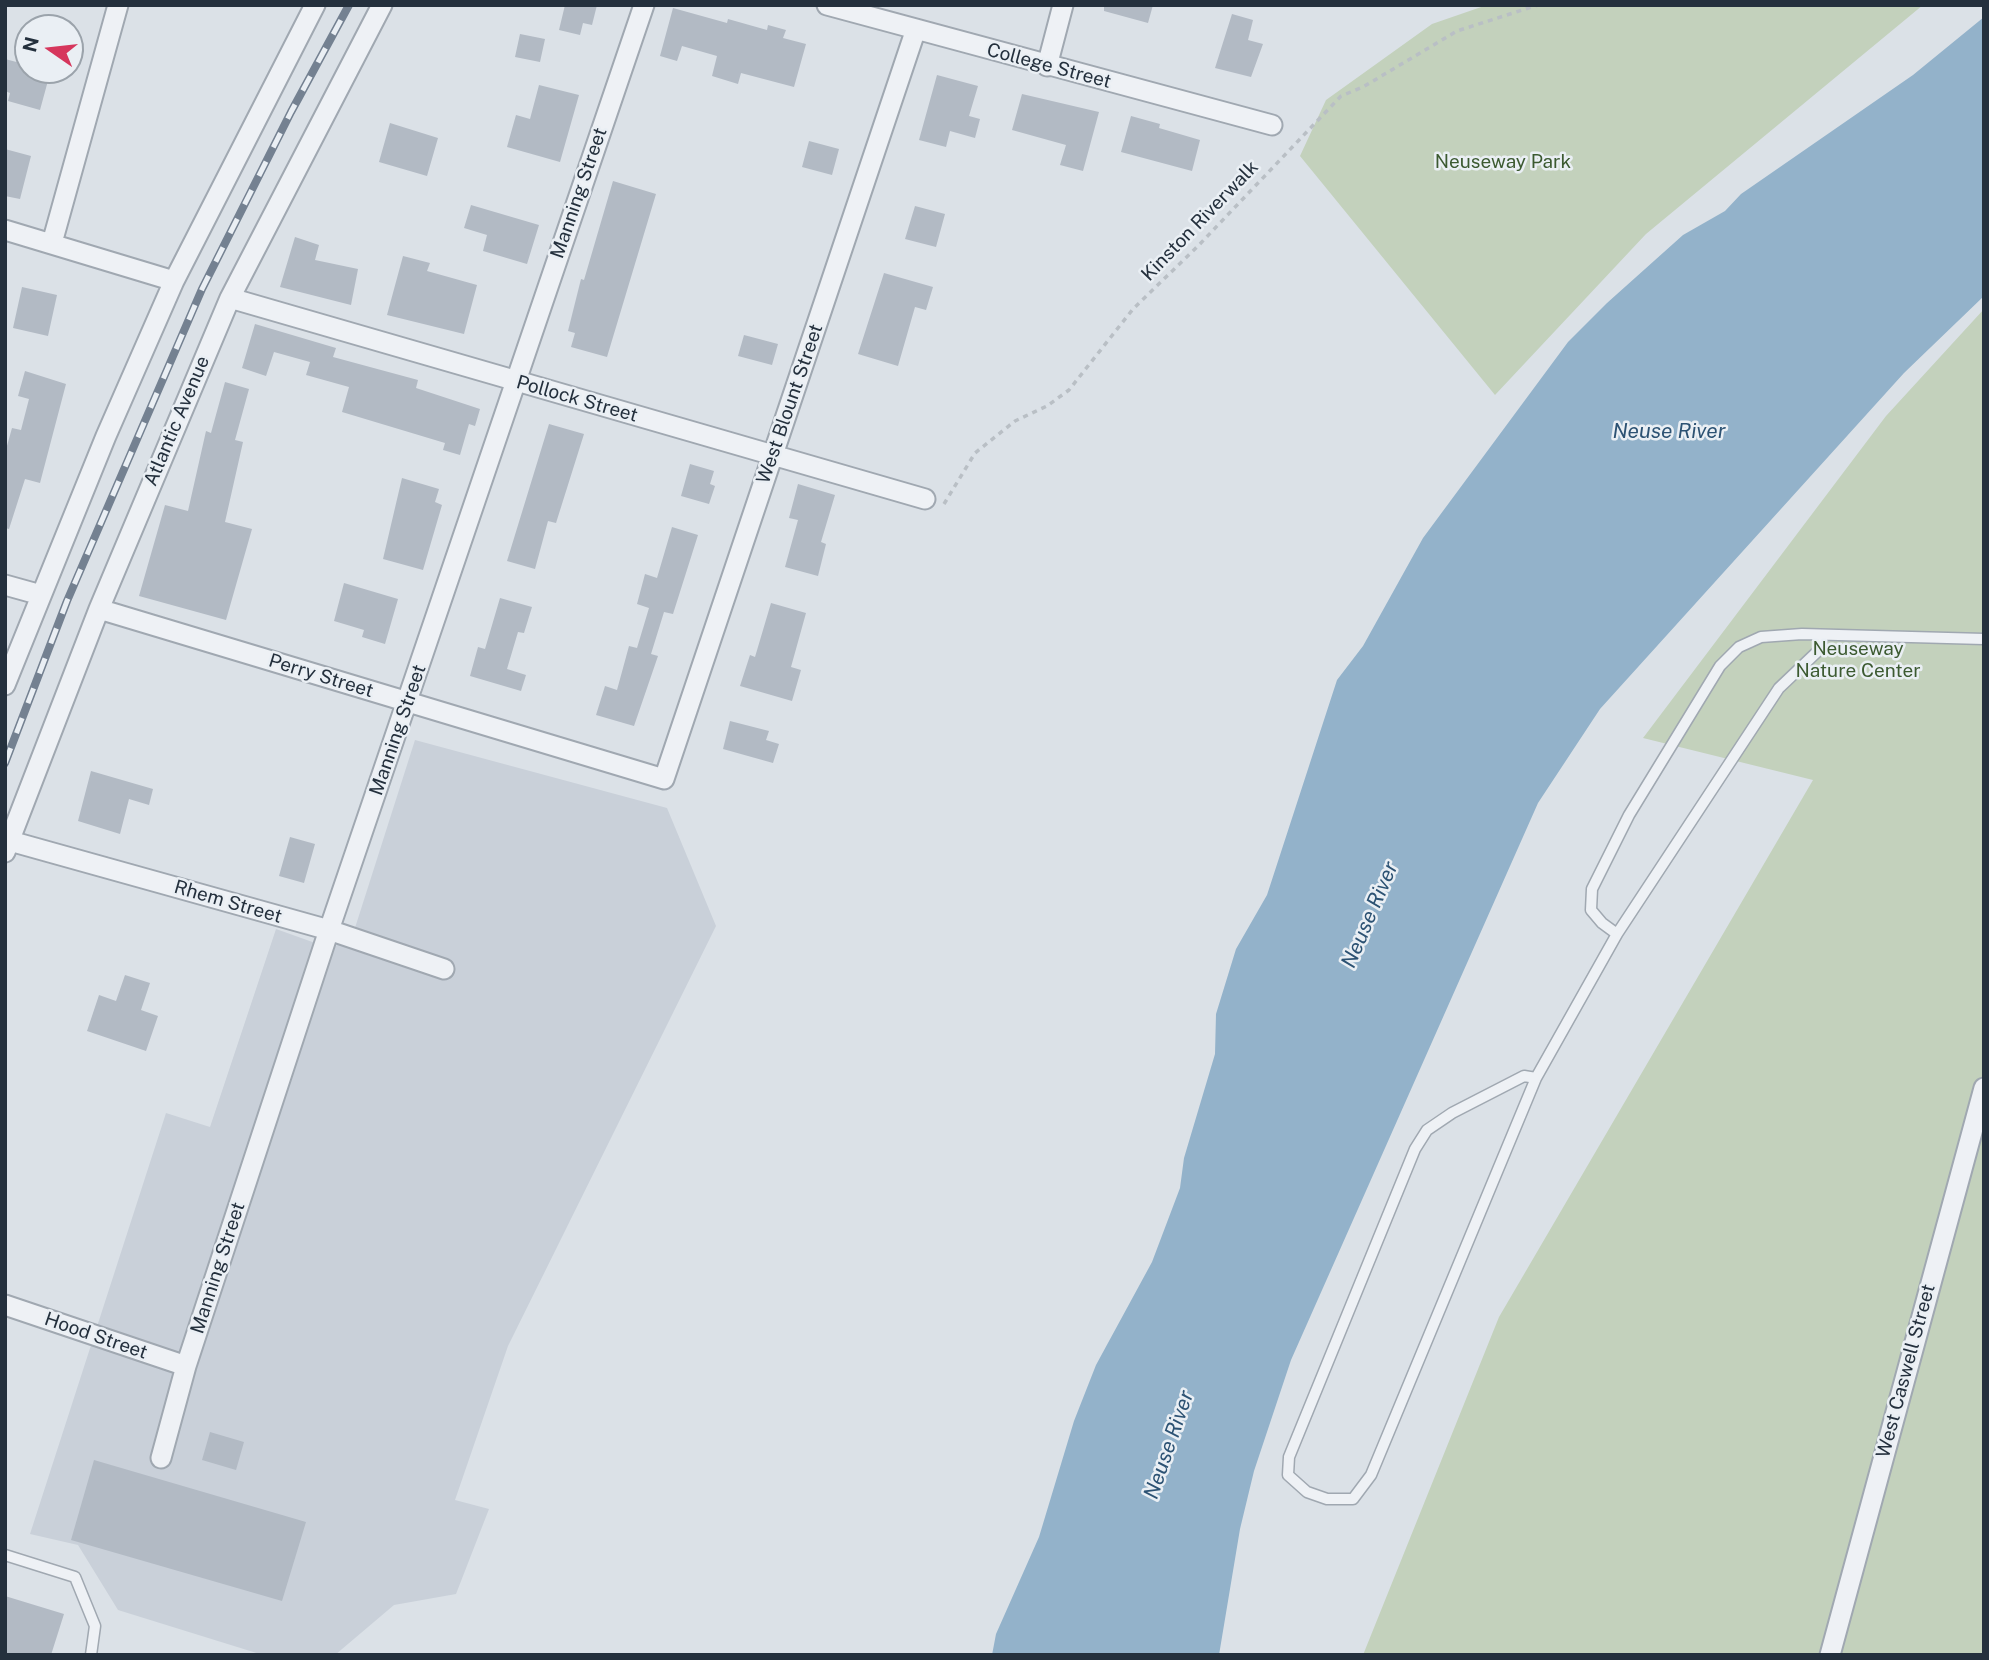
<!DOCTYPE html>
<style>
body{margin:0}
#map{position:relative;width:1989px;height:1660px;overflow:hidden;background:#dbe1e7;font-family:"Public Sans",sans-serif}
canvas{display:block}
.frame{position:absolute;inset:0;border:7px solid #24303d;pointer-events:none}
.north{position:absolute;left:14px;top:14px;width:70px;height:70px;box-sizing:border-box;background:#eaeff4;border:2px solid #9ba3ab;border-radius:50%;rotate:284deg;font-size:19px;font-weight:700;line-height:28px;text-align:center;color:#24303d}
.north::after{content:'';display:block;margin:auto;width:24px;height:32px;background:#d6365c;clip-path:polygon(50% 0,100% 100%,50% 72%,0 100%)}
</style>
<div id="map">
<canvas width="1989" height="1660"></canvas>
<div class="frame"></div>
<div class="north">N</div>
</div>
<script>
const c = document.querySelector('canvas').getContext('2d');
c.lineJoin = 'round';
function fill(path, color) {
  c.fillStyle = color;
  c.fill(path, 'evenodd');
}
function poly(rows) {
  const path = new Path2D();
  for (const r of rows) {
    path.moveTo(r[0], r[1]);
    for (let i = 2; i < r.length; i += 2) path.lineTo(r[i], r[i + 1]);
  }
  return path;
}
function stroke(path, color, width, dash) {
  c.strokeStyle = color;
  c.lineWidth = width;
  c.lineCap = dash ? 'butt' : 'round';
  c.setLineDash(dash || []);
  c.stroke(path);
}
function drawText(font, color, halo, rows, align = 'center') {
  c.font = font + ' "Public Sans",sans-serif';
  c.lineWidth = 5;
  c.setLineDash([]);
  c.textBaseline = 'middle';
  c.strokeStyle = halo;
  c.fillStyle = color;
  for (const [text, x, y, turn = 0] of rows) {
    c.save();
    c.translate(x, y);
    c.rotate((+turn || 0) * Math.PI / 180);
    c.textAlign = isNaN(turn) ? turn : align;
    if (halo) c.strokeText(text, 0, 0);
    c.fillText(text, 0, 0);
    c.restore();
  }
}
fill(poly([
 [415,740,667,808,716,926,508,1346,455,1500,489,1509,456,1594,394,1605,335,1655,263,1655,118,1610,78,1545,30,1534,166,1113,210,1127,276,929,332,949,354,931]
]), '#c9d0d9');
fill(poly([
 [1487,5,1923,5,1646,234,1495,395,1300,156,1326,100,1432,24],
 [1984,309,1984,1655,1363,1655,1499,1317,1813,780,1643,738,1886,416]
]), '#c3d1bc');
fill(poly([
 [1984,17,1984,296,1904,373,1600,709,1538,803,1291,1360,1254,1471,1240,1529,1219,1655,992,1655,996,1634,1039,1537,1074,1421,1096,1365,1152,1262,1180,1188,1184,1158,1215,1054,1216,1014,1236,949,1267,895,1337,680,1363,646,1423,538,1568,342,1607,303,1683,235,1725,211,1741,194,1913,75]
]), '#93b2ca');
fill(poly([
 [565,5,597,5,592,25,583,23,580,35,559,30],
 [1104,5,1153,5,1148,23,1104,11],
 [673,8,727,23,728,19,767,30,768,25,786,30,783,38,806,44,794,87,741,73,738,84,712,76,717,56,682,46,677,61,660,56],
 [1232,14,1253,20,1248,40,1263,44,1251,77,1215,68],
 [520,34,545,39,540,62,515,57],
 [5,59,28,65,28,70,43,70,42,75,49,77,40,110,8,101,10,93,5,91],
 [937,75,978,86,969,116,980,119,975,138,950,131,946,147,919,140],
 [539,85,579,95,560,162,507,147,516,115,530,119],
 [1022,94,1099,112,1083,171,1060,165,1066,145,1012,130],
 [1131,116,1160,124,1159,128,1200,140,1192,171,1121,152],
 [390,123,438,138,427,176,379,162],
 [809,141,839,149,832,175,802,167],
 [5,149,31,156,20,199,5,196],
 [613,181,656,194,607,357,571,347,575,333,568,331,581,279,584,280],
 [471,205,539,225,527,264,483,251,487,235,464,228],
 [915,206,945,214,936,247,905,239],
 [295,237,319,245,315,260,358,269,351,305,280,287],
 [403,256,430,263,427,271,477,285,464,334,387,315],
 [884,273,933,287,926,310,915,307,898,366,858,354],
 [22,287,57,295,48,336,13,328],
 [255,324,336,348,333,357,418,380,416,388,480,409,475,426,469,424,460,455,443,450,445,443,342,412,349,387,306,375,310,362,274,352,266,376,242,368],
 [744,335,778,344,772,365,738,356],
 [25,371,66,384,40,483,25,479,9,529,5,528,5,453,12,428,21,430,29,399,18,396],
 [225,382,249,389,235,440,243,442,225,522,252,529,226,620,139,596,165,505,188,511,206,431,211,433],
 [549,424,584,434,556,523,548,521,535,569,507,561],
 [690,464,714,471,710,484,715,486,709,504,681,496],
 [402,478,439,489,435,502,442,505,423,570,383,559],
 [798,484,835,495,821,542,826,544,818,576,785,567,798,520,789,518],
 [672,527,698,535,673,614,664,612,651,654,658,656,634,726,596,715,605,686,617,690,629,646,637,648,649,608,637,604,645,574,657,578],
 [344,583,398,599,385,644,362,637,364,630,334,621],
 [500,598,532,607,524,633,518,632,507,669,526,675,521,691,470,676,478,647,485,649],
 [771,603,806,613,791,667,801,670,792,701,740,686,750,655,755,657],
 [730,721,769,731,766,740,779,744,773,763,723,749],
 [91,771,153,789,149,805,129,799,120,834,78,821],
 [290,837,315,844,304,883,279,876],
 [125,975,150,983,141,1010,158,1016,146,1051,87,1031,99,995,116,1001],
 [210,1432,244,1442,236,1470,202,1460],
 [94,1460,306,1522,282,1601,71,1540],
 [5,1596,64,1614,51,1655,5,1655]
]), '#b2bac4');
const lane = poly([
 [1823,635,1819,650,1779,688,1617,934,1602,923,1591,910,1592,889,1629,815,1720,666,1739,647,1761,637,1802,634,1984,639],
 [1536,1078,1524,1076,1452,1113,1427,1130,1415,1149,1289,1457,1288,1475,1307,1492,1327,1499,1353,1499,1371,1475,1536,1078,1617,934],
 [5,1555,75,1577,95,1626,91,1655]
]);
const street = poly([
 [827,5,1272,125],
 [1047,66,1063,5],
 [5,230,174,281],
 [52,243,118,5],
 [230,298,925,499],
 [5,585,41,595],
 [99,609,664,779,916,29],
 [5,685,106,436,174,281,315,5],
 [10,841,329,930,444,969],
 [5,852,99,609,230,298,382,5],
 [5,1305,186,1366],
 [161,1458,186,1366,329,930,644,5],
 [1830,1655,1984,1088]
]);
stroke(lane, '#a0a8b1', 13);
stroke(street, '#a0a8b1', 23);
stroke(poly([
 [944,504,975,453,1015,421,1047,406,1069,390,1133,309,1198,246,1341,96,1363,87,1457,31,1538,5]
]), '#b9bfc5', 3.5, [5, 5]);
stroke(lane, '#eef1f5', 10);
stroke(street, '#eef1f5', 19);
const rail = poly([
 [5,763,67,601,202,289,291,112,349,5]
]);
stroke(rail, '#748191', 8);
stroke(rail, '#eaeff4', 5, [16]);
drawText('19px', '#24303d', '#eaeff4', [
 ["College Street",1049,66,15],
 ["Manning Street",579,193,-71],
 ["Kinston Riverwalk",1200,221,-46],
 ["Pollock Street",577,399,16],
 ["West Blount Street",790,404,-71],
 ["Atlantic Avenue",177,421,-67],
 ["Perry Street",321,676,17],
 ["Manning Street",398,730,-71],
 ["Rhem Street",228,902,16],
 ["Manning Street",218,1268,-72],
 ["Hood Street",96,1336,19],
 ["West Caswell Street",1906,1371,-75]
]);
drawText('19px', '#3c5a31', '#eaeff4', [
 ["Neuseway Park",1503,162],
 ["Neuseway",1858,649],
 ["Nature Center",1858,671]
]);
drawText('italic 21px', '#2c5273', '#eaeff4', [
 ["Neuse River",1669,432],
 ["Neuse River",1370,915,-67],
 ["Neuse River",1169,1445,-71]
]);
</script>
